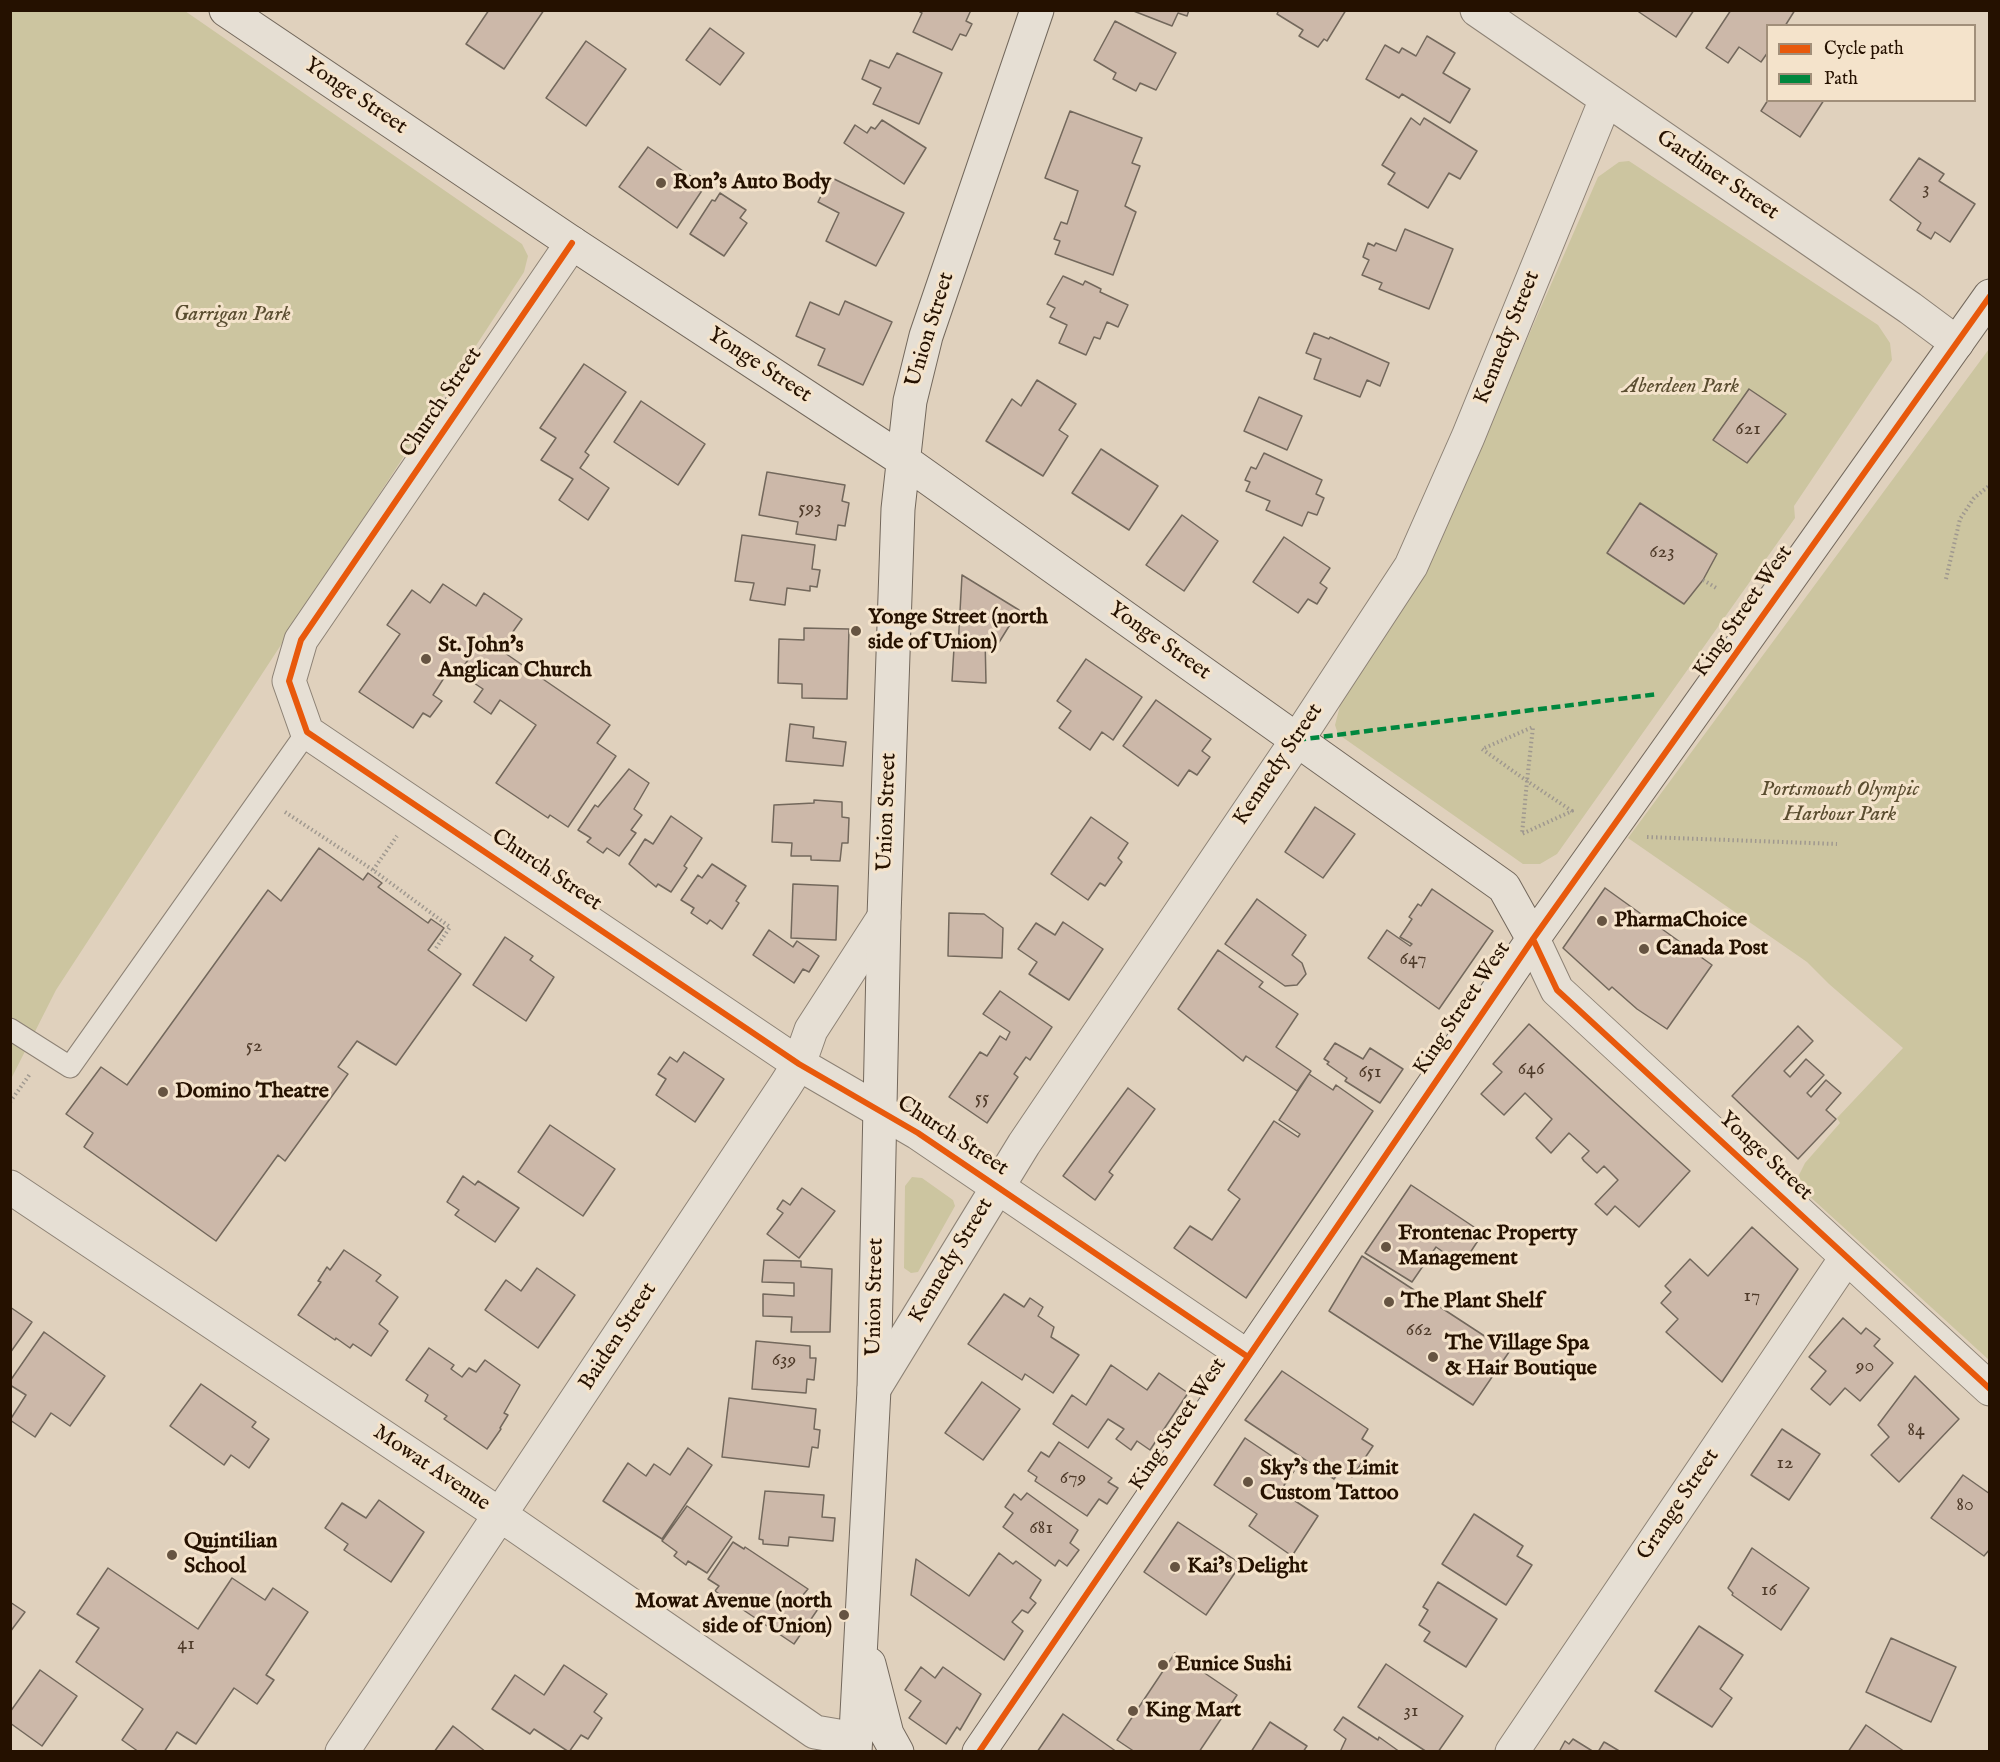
<!DOCTYPE html>
<meta charset="utf-8">
<style>
body{margin:0}
#map{position:relative;width:2000px;height:1762px;overflow:hidden;background:#e0d1bd;font-family:"IM FELL English",serif}
canvas{display:block}
.frame{position:absolute;inset:0;border:12px solid #251100;pointer-events:none}
.legend{position:absolute;left:1766px;top:24px;width:210px;height:78px;box-sizing:border-box;background:#f4e3cb;border:2px solid #a18f7a;margin:0;padding:8px 10px;list-style:none;font-size:18px;color:#251100}
.legend li{display:flex;align-items:center;gap:12px;height:30px}
.legend b{width:30px;border:2px solid #a18f7a}
</style>
<div id="map">
<canvas width="2000" height="1762"></canvas>
<div class="frame"></div>
<ul class="legend">
<li><b style="height:8px;background:#e8590c"></b>Cycle path</li>
<li><b style="height:8px;background:#00873e"></b>Path</li>
</ul>
</div>
<script>
const c = document.querySelector('canvas').getContext('2d');
c.lineJoin = 'round';
function fill(path, color) {
  c.fillStyle = color;
  c.fill(path, 'evenodd');
}
function poly(rows) {
  const path = new Path2D();
  for (const r of rows) {
    path.moveTo(r[0], r[1]);
    for (let i = 2; i < r.length; i += 2) path.lineTo(r[i], r[i + 1]);
  }
  return path;
}
function stroke(path, color, width, dash) {
  c.strokeStyle = color;
  c.lineWidth = width;
  c.lineCap = dash ? 'butt' : 'round';
  c.setLineDash(dash || []);
  c.stroke(path);
}
function drawText(font, color, halo, rows, align = 'center') {
  c.font = font + ' "IM FELL English",serif';
  c.lineWidth = 6;
  c.setLineDash([]);
  c.textBaseline = 'middle';
  c.strokeStyle = halo;
  c.fillStyle = color;
  for (const [text, x, y, turn = 0] of rows) {
    c.save();
    c.translate(x, y);
    c.rotate((+turn || 0) * Math.PI / 180);
    c.textAlign = isNaN(turn) ? turn : align;
    if (halo) c.strokeText(text, 0, 0);
    c.fillText(text, 0, 0);
    c.restore();
  }
}
fill(poly([
 [11,11,185,11,522,244,528,256,524,272,56,990,11,1079],
 [1629,161,1878,325,1890,343,1892,360,1794,506,1795,518,1557,854,1540,864,1523,864,1338,734,1335,725,1341,702,1407,602,1465,481,1598,177,1619,162],
 [1989,349,1989,1360,1795,1183,1805,1163,1840,1123,1837,1118,1903,1048,1829,984,1807,962,1628,838],
 [912,1177,922,1178,953,1200,955,1206,918,1272,911,1273,904,1268,905,1186]
]), '#ccc5a0');
const building = poly([
 [489,10,544,10,504,69,466,44,489,10],
 [917,10,971,10,966,21,972,24,966,36,960,34,952,50,913,32,922,13,917,10],
 [1131,10,1189,10,1187,16,1178,13,1172,26,1131,10],
 [1279,10,1346,10,1327,41,1324,39,1318,47,1299,36,1303,30,1277,14,1279,10],
 [1636,10,1694,10,1676,37,1636,10],
 [1731,10,1795,10,1785,26,1768,26,1768,52,1761,62,1739,47,1728,63,1706,48,1731,10],
 [1115,21,1176,53,1156,90,1140,83,1136,91,1113,79,1116,73,1094,60,1115,21],
 [710,28,744,53,720,85,686,60,710,28],
 [1427,36,1455,53,1443,73,1470,89,1450,123,1402,94,1399,98,1366,79,1385,45,1399,53,1402,48,1416,56,1427,36],
 [586,41,626,69,586,126,546,98,586,41],
 [897,53,942,73,919,124,873,104,881,88,862,79,870,60,889,68,897,53],
 [1768,100,1824,100,1800,137,1761,111,1768,100],
 [1070,111,1142,138,1132,163,1140,166,1125,206,1136,212,1113,275,1055,254,1060,241,1054,239,1061,222,1067,224,1078,191,1045,178,1070,111],
 [1411,118,1420,125,1424,118,1477,151,1460,179,1449,173,1428,208,1388,184,1395,173,1382,165,1411,118],
 [882,120,926,148,904,184,844,143,855,125,867,133,871,127,875,129,882,120],
 [648,147,705,186,677,228,619,187,648,147],
 [1919,158,1944,174,1939,181,1975,204,1950,242,1935,232,1931,239,1920,232,1917,230,1921,223,1890,200,1919,158],
 [830,177,904,213,876,266,826,241,839,213,818,202,830,177],
 [720,193,746,210,740,218,747,223,724,256,690,234,712,200,715,201,720,193],
 [1405,229,1453,249,1429,309,1379,289,1382,283,1362,275,1369,260,1363,257,1368,243,1374,246,1376,243,1396,251,1405,229],
 [1063,276,1083,285,1085,281,1101,289,1100,292,1128,305,1118,327,1107,322,1100,339,1094,337,1086,355,1059,343,1067,325,1050,317,1055,308,1047,304,1063,276],
 [845,301,892,322,863,385,818,365,825,349,796,336,810,302,839,315,845,301],
 [1314,333,1329,339,1330,337,1389,363,1380,386,1367,380,1360,397,1314,379,1321,359,1306,353,1314,333],
 [584,364,626,392,585,452,589,455,580,468,609,488,588,520,559,500,573,479,541,460,556,438,540,428,584,364],
 [1037,380,1076,404,1059,430,1068,436,1043,476,986,441,1012,399,1021,406,1037,380],
 [1749,389,1786,414,1747,463,1713,440,1749,389],
 [1259,397,1302,416,1287,450,1244,431,1259,397],
 [641,401,705,444,678,485,614,442,641,401],
 [1101,449,1158,486,1129,530,1072,493,1101,449],
 [1264,453,1322,480,1316,494,1324,498,1317,515,1308,512,1302,526,1266,510,1270,501,1246,491,1250,482,1245,480,1251,467,1256,469,1264,453],
 [767,472,845,485,842,501,849,503,845,526,838,525,836,540,796,534,798,522,759,515,767,472],
 [1640,503,1717,554,1703,580,1684,604,1607,553,1640,503],
 [1182,515,1218,541,1184,591,1146,565,1182,515],
 [742,535,815,545,812,569,820,570,817,587,810,586,810,591,787,588,785,605,750,600,754,583,735,581,742,535],
 [1284,537,1330,568,1320,583,1327,588,1317,604,1308,599,1298,613,1253,582,1284,537],
 [962,575,1019,610,998,644,985,636,986,683,952,681,954,648,958,648,962,575],
 [443,584,476,606,484,593,522,619,500,650,483,638,459,673,451,667,433,695,442,701,430,717,423,713,413,728,359,692,400,634,387,625,412,590,430,603,443,584],
 [804,628,849,629,847,699,802,698,802,684,778,683,779,639,804,640,804,628],
 [483,638,610,725,597,743,616,756,568,827,550,815,548,818,496,783,536,725,500,700,491,714,474,702,483,689,459,673,483,638],
 [1086,659,1142,697,1113,740,1102,732,1090,750,1059,728,1071,711,1057,701,1086,659],
 [1156,700,1211,739,1202,751,1210,757,1197,775,1189,770,1178,786,1123,746,1156,700],
 [790,724,814,727,813,738,846,742,843,766,786,761,790,724],
 [629,769,649,783,634,809,642,815,631,830,636,833,619,856,607,848,603,853,587,842,591,838,578,830,595,805,598,807,629,769],
 [814,800,842,802,842,817,849,818,848,843,842,843,840,861,811,860,811,856,791,856,792,843,772,842,774,805,814,803,814,800],
 [1315,807,1355,834,1323,878,1285,852,1315,807],
 [671,816,702,838,684,866,687,868,671,892,658,884,656,887,629,864,645,839,653,844,671,816],
 [1091,817,1128,843,1118,858,1122,862,1105,886,1100,883,1088,900,1051,874,1091,817],
 [319,848,363,880,368,873,382,883,378,887,428,923,431,919,444,928,428,950,461,974,396,1065,357,1041,338,1067,348,1074,285,1161,278,1155,216,1241,84,1147,93,1133,66,1114,101,1067,127,1085,268,890,281,901,319,848],
 [712,864,746,886,736,901,739,903,722,929,710,920,707,924,691,913,694,908,681,900,698,875,702,878,712,864],
 [793,884,838,886,836,940,791,938,793,884],
 [1605,888,1712,965,1667,1029,1637,1009,1612,987,1609,990,1563,948,1605,888],
 [1432,889,1493,931,1439,1009,1368,958,1387,930,1410,946,1412,944,1400,937,1412,919,1409,917,1418,904,1421,906,1432,889],
 [1257,899,1306,935,1292,955,1302,963,1306,974,1297,985,1285,986,1225,944,1257,899],
 [949,913,984,914,1003,928,1002,958,948,956,949,913],
 [1063,922,1103,949,1069,1000,1029,974,1037,962,1018,949,1036,923,1055,935,1063,922],
 [769,930,793,947,797,941,819,956,809,972,803,969,794,983,753,955,769,930],
 [505,937,533,956,530,960,554,977,526,1021,473,985,505,937],
 [1218,950,1263,982,1259,987,1298,1014,1276,1047,1311,1071,1297,1091,1246,1056,1243,1061,1178,1009,1218,950],
 [1000,991,1052,1027,1030,1060,1026,1057,1014,1074,1018,1077,987,1123,949,1097,980,1052,987,1056,1000,1036,1006,1040,1010,1032,983,1014,1000,991],
 [1529,1024,1690,1171,1639,1227,1615,1206,1607,1215,1595,1204,1618,1180,1604,1166,1597,1173,1584,1161,1582,1158,1589,1151,1569,1133,1551,1153,1536,1138,1552,1119,1525,1093,1504,1115,1481,1094,1502,1072,1493,1064,1529,1024],
 [1798,1026,1813,1041,1784,1071,1790,1077,1806,1059,1824,1075,1807,1093,1811,1097,1826,1080,1841,1093,1826,1110,1836,1119,1798,1159,1732,1096,1798,1026],
 [1335,1043,1363,1059,1370,1048,1403,1069,1380,1103,1345,1081,1347,1078,1327,1064,1329,1062,1324,1059,1335,1043],
 [684,1052,724,1079,695,1122,656,1095,666,1079,658,1074,670,1057,677,1062,684,1052],
 [1309,1074,1333,1090,1336,1085,1373,1111,1246,1298,1174,1248,1190,1226,1212,1240,1240,1199,1228,1190,1274,1121,1298,1137,1300,1134,1279,1120,1309,1074],
 [1128,1088,1155,1109,1109,1172,1113,1175,1095,1200,1063,1176,1128,1088],
 [550,1125,615,1169,583,1216,518,1172,550,1125],
 [463,1176,475,1185,478,1181,519,1208,495,1242,455,1215,459,1210,447,1202,463,1176],
 [1411,1185,1483,1233,1462,1265,1436,1247,1412,1282,1365,1253,1411,1185],
 [802,1188,835,1211,799,1258,767,1234,783,1213,777,1209,783,1200,790,1205,802,1188],
 [1752,1227,1798,1269,1722,1382,1666,1332,1678,1319,1661,1303,1671,1292,1665,1286,1690,1259,1708,1276,1752,1227],
 [344,1250,381,1275,376,1281,398,1297,379,1324,388,1331,371,1356,353,1344,350,1348,336,1338,335,1340,298,1315,321,1282,318,1281,327,1267,330,1270,344,1250],
 [1362,1256,1509,1352,1473,1405,1329,1311,1362,1256],
 [764,1260,801,1261,801,1267,832,1269,830,1332,791,1332,792,1317,763,1316,763,1294,794,1296,794,1283,762,1282,764,1260],
 [537,1268,575,1295,538,1348,485,1310,506,1280,521,1291,537,1268],
 [1004,1294,1024,1307,1030,1298,1043,1307,1038,1316,1054,1327,1051,1337,1079,1355,1053,1393,1025,1374,1022,1380,968,1344,1004,1294],
 [10,1307,32,1322,10,1353,10,1307],
 [1843,1318,1861,1334,1866,1328,1880,1339,1874,1346,1893,1363,1860,1401,1845,1388,1830,1405,1811,1389,1826,1371,1809,1357,1843,1318],
 [44,1332,105,1376,70,1426,51,1413,35,1437,10,1420,26,1395,10,1385,10,1381,44,1332],
 [756,1341,810,1346,810,1358,816,1358,814,1380,807,1379,806,1393,752,1389,756,1341],
 [429,1348,454,1365,451,1369,462,1377,469,1368,476,1372,485,1360,520,1385,504,1413,508,1415,500,1428,501,1429,487,1449,444,1419,447,1416,425,1401,428,1395,406,1380,429,1348],
 [1111,1365,1147,1390,1159,1373,1188,1393,1150,1450,1137,1441,1131,1450,1116,1439,1124,1429,1108,1419,1088,1448,1053,1424,1072,1395,1086,1405,1111,1365],
 [1282,1371,1368,1429,1362,1439,1373,1446,1352,1477,1341,1470,1334,1479,1245,1420,1282,1371],
 [1915,1376,1959,1419,1899,1482,1871,1455,1889,1437,1878,1425,1915,1376],
 [982,1382,1020,1409,983,1460,945,1433,982,1382],
 [201,1384,256,1422,252,1427,269,1439,249,1468,231,1455,224,1465,170,1426,201,1384],
 [729,1398,816,1409,814,1429,820,1430,818,1448,812,1447,809,1467,722,1457,729,1398],
 [1782,1429,1820,1454,1789,1500,1751,1475,1782,1429],
 [1245,1438,1294,1471,1280,1491,1318,1516,1292,1556,1249,1526,1257,1514,1214,1485,1245,1438],
 [1059,1442,1112,1478,1108,1482,1118,1488,1107,1504,1099,1499,1087,1516,1035,1481,1037,1477,1028,1471,1041,1452,1049,1457,1059,1442],
 [688,1448,712,1465,662,1539,603,1501,628,1463,646,1476,654,1464,670,1475,688,1448],
 [1963,1475,1990,1494,1990,1549,1984,1556,1931,1518,1963,1475],
 [765,1491,824,1495,822,1517,835,1518,833,1541,789,1537,788,1546,763,1544,763,1540,759,1539,765,1491],
 [1027,1493,1078,1530,1070,1543,1079,1550,1067,1566,1059,1560,1055,1566,1003,1527,1013,1513,1005,1507,1014,1494,1021,1500,1027,1493],
 [379,1500,424,1532,391,1582,344,1550,348,1544,325,1528,342,1503,366,1518,379,1500],
 [687,1506,732,1537,707,1573,688,1561,686,1565,674,1556,677,1552,662,1541,687,1506],
 [1474,1514,1523,1546,1517,1556,1532,1565,1506,1605,1442,1564,1474,1514],
 [1178,1522,1241,1564,1206,1615,1144,1572,1178,1522],
 [733,1542,744,1549,745,1547,808,1589,803,1595,820,1606,794,1644,715,1591,719,1586,708,1579,733,1542],
 [1752,1548,1809,1588,1781,1630,1732,1595,1733,1593,1728,1588,1752,1548],
 [999,1553,1013,1564,1016,1561,1041,1580,1030,1598,1036,1603,1028,1613,1022,1610,1012,1622,1023,1631,1004,1660,911,1595,916,1559,969,1596,999,1553],
 [108,1568,198,1629,232,1578,265,1600,273,1588,308,1612,266,1675,274,1680,257,1704,234,1688,196,1744,177,1732,164,1752,139,1752,122,1740,143,1709,76,1662,99,1628,77,1614,108,1568],
 [1438,1582,1497,1619,1466,1667,1424,1641,1430,1632,1419,1625,1428,1610,1423,1607,1438,1582],
 [10,1602,25,1612,10,1632,10,1602],
 [1699,1626,1743,1655,1720,1689,1732,1698,1712,1727,1655,1691,1699,1626],
 [1891,1638,1956,1667,1931,1722,1866,1692,1891,1638],
 [1175,1653,1237,1695,1199,1752,1135,1752,1117,1740,1175,1653],
 [1386,1664,1463,1716,1438,1752,1427,1752,1358,1707,1386,1664],
 [564,1665,607,1694,594,1712,602,1718,588,1739,581,1735,569,1752,534,1729,530,1734,492,1709,515,1675,544,1695,564,1665],
 [921,1667,935,1678,943,1667,981,1694,960,1730,957,1727,946,1744,909,1718,921,1701,905,1690,921,1667],
 [40,1670,77,1696,42,1746,10,1723,10,1712,40,1670],
 [1063,1714,1117,1752,1037,1752,1063,1714],
 [1343,1717,1378,1740,1379,1737,1400,1752,1340,1752,1346,1739,1334,1730,1343,1717],
 [1270,1722,1307,1746,1303,1752,1251,1752,1270,1722],
 [1866,1725,1905,1752,1848,1752,1866,1725],
 [453,1726,486,1752,434,1752,453,1726],
 [1573,1739,1594,1752,1559,1752,1565,1741,1569,1744,1573,1739],
 [1604,1742,1606,1743,1621,1752,1598,1752,1604,1742]
]);
fill(building, '#ccb8a9');
stroke(building, '#73685c', 1.5);
const lane = poly([
 [10,1029,70,1067,307,732]
]);
const street = poly([
 [1477,10,1910,308,1957,343],
 [572,243,301,640,289,681,307,732,799,1064,918,1133,1248,1357],
 [1533,939,1557,990,1990,1389],
 [10,1187,499,1514,815,1732,856,1739],
 [874,1389,1024,1144,1297,740,1411,566,1468,437,1606,99],
 [342,1752,785,1086,799,1064,811,1030,884,917],
 [1512,1752,1846,1258]
]);
const secondary = poly([
 [226,10,572,243,903,460,1504,887,1533,939],
 [869,1664,887,1734,897,1752],
 [855,1752,874,1389,884,917,898,509,910,401,926,336,1037,10],
 [979,1752,1533,939,1990,296]
]);
stroke(lane, '#8d8275', 23);
stroke(street, '#8d8275', 35);
stroke(secondary, '#73685c', 35);
stroke(poly([
 [1946,579,1960,519,1974,498,1990,485],
 [1703,580,1718,589],
 [1527,781,1522,834,1572,811,1527,781,1482,749,1533,727,1527,781],
 [285,812,373,870,450,927,436,948],
 [1647,837,1837,844],
 [373,870,397,836],
 [10,1102,30,1074]
]), '#9f988f', 4, [1.5, 3]);
stroke(lane, '#e6dfd4', 21);
stroke(street, '#e6dfd4', 33);
stroke(secondary, '#e6dfd4', 33);
stroke(poly([
 [1297,740,1658,694]
]), '#00873e', 4.5, [9, 4.5]);
stroke(poly([
 [572,243,301,640,289,681,307,732,799,1064,918,1133,1248,1357],
 [1533,939,1557,990,1990,1389],
 [979,1752,1533,939,1990,296]
]), '#e8590c', 6);
for (const [x, y, r, color] of [
 [661,183,6,"#665442"],
 [856,631,6,"#665442"],
 [426,659,6,"#665442"],
 [1602,921,6,"#665442"],
 [1644,949,6,"#665442"],
 [163,1092,6,"#665442"],
 [1386,1247,6,"#665442"],
 [1389,1302,6,"#665442"],
 [1433,1357,6,"#665442"],
 [1248,1482,6,"#665442"],
 [172,1555,6,"#665442"],
 [1175,1567,6,"#665442"],
 [844,1615,6,"#665442"],
 [1163,1665,6,"#665442"],
 [1133,1711,6,"#665442"]
]) {
  const dot = new Path2D();
  dot.arc(x, y, r, 0, 2 * Math.PI);
  c.fillStyle = color;
  c.fill(dot);
  stroke(dot, '#f4e3cb', 2);
}
drawText('20px', '#4f3b2a', null, [
 ["3",1926,190],
 ["621",1748,430],
 ["593",810,509],
 ["623",1662,553],
 ["647",1413,960],
 ["52",254,1047],
 ["646",1531,1070],
 ["651",1370,1073],
 ["55",982,1099],
 ["17",1752,1297],
 ["662",1419,1331],
 ["639",784,1361],
 ["90",1865,1367],
 ["84",1916,1431],
 ["12",1785,1464],
 ["679",1073,1479],
 ["80",1965,1506],
 ["681",1041,1529],
 ["16",1769,1591],
 ["41",186,1645],
 ["31",1411,1712]
]);
drawText('22px', '#251100', '#f4e3cb', [
 ["Yonge Street",355,97,34],
 ["Gardiner Street",1717,176,34],
 ["Union Street",931,330,-73],
 ["Kennedy Street",1508,338,-68],
 ["Yonge Street",759,366,33],
 ["Church Street",442,403,-56],
 ["King Street West",1744,612,-55],
 ["Yonge Street",1159,642,35],
 ["Kennedy Street",1279,765,-56],
 ["Union Street",888,812,-88],
 ["Church Street",546,871,34],
 ["King Street West",1463,1009,-56],
 ["Church Street",952,1137,33],
 ["Yonge Street",1765,1157,43],
 ["Kennedy Street",952,1261,-59],
 ["Union Street",876,1297,-89],
 ["Baiden Street",619,1337,-57],
 ["King Street West",1179,1425,-56],
 ["Mowat Avenue",431,1469,34],
 ["Grange Street",1679,1505,-56]
]);
drawText('bold 22px', '#251100', '#f4e3cb', [
 ["Ron’s Auto Body",673,183],
 ["Yonge Street (north",868,618],
 ["side of Union)",868,643],
 ["St. John's",438,646],
 ["Anglican Church",438,671],
 ["PharmaChoice",1614,921],
 ["Canada Post",1656,949],
 ["Domino Theatre",175,1092],
 ["Frontenac Property",1398,1234],
 ["Management",1398,1259],
 ["The Plant Shelf",1401,1302],
 ["The Village Spa",1445,1344],
 ["& Hair Boutique",1445,1369],
 ["Sky’s the Limit",1260,1469],
 ["Custom Tattoo",1260,1494],
 ["Quintilian",184,1542],
 ["School",184,1567],
 ["Kai’s Delight",1187,1567],
 ["Mowat Avenue (north",832,1602,"right"],
 ["side of Union)",832,1627,"right"],
 ["Eunice Sushi",1175,1665],
 ["King Mart",1145,1711]
], 'left');
drawText('italic 22px', '#5a4d30', '#f4e3cb', [
 ["Garrigan Park",232,315],
 ["Aberdeen Park",1681,387],
 ["Portsmouth Olympic",1840,790],
 ["Harbour Park",1840,815]
]);
</script>
